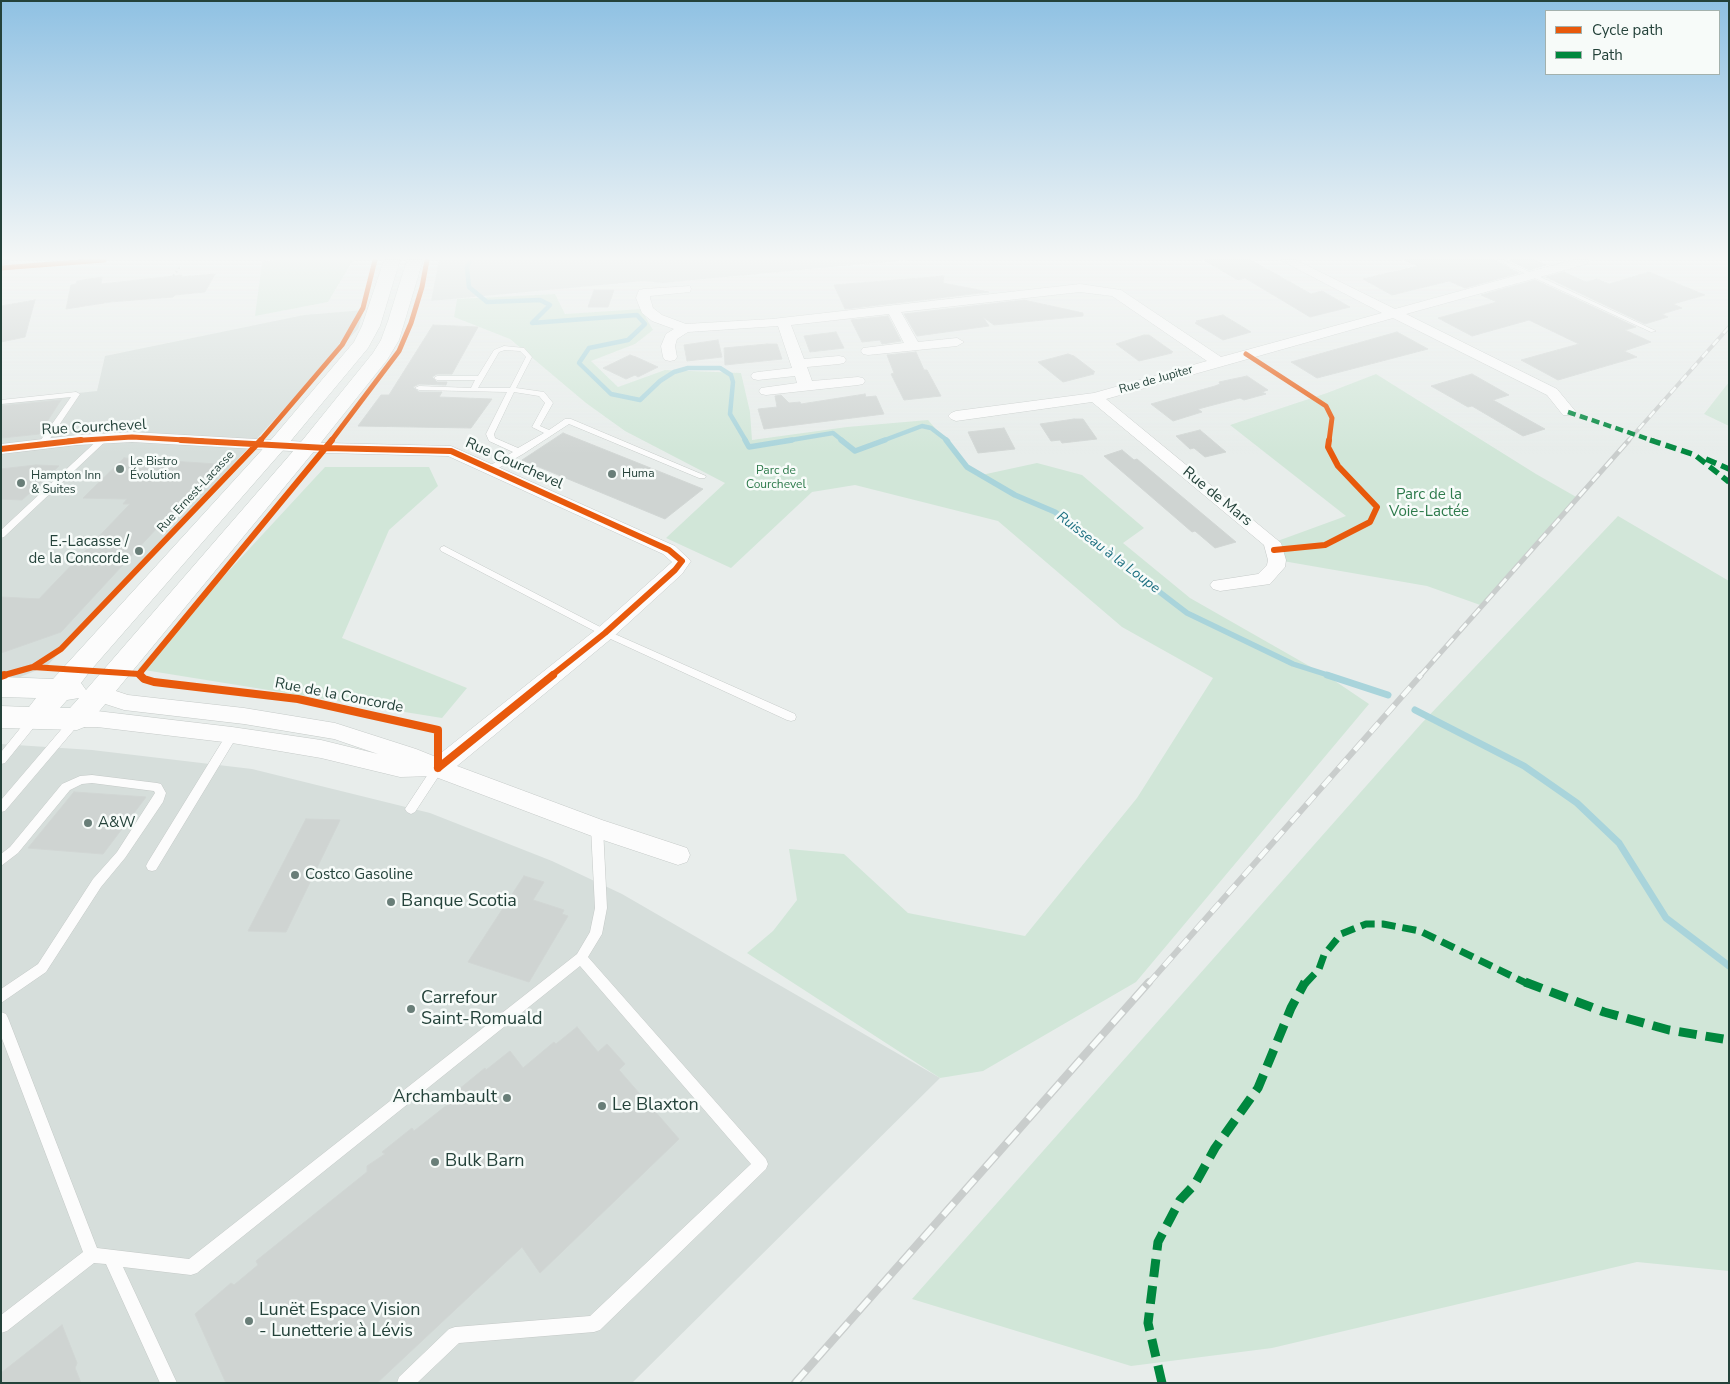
<!DOCTYPE html>
<meta charset="utf-8">
<style>
body{margin:0}
#map{position:relative;width:1730px;height:1384px;overflow:hidden;background:#e8edeb;font-family:"Nunito Sans",sans-serif}
canvas{display:block}
.frame{position:absolute;inset:0;border:2px solid #24423a;pointer-events:none}
.legend{position:absolute;left:1545px;top:10px;width:175px;height:65px;box-sizing:border-box;background:#f7fbf9;border:1px solid #a3b1ad;margin:0;padding:6px 9px;list-style:none;font-size:15px;color:#24423a}
.legend li{display:flex;align-items:center;gap:10px;height:25px}
.legend b{width:25px;border:1px solid #a3b1ad}
</style>
<div id="map">
<canvas width="1730" height="1384"></canvas>
<div class="frame"></div>
<ul class="legend">
<li><b style="height:6px;background:#e8590c"></b>Cycle path</li>
<li><b style="height:6px;background:#00873e"></b>Path</li>
</ul>
</div>
<script>
const c = document.querySelector('canvas').getContext('2d');
c.lineJoin = 'round';
function fill(path, color) {
  c.fillStyle = color;
  c.fill(path, 'evenodd');
}
function poly(rows) {
  const path = new Path2D();
  for (const r of rows) {
    path.moveTo(r[0], r[1]);
    for (let i = 2; i < r.length; i += 2) path.lineTo(r[i], r[i + 1]);
  }
  return path;
}
function stroke(path, color, width, dash) {
  c.strokeStyle = color;
  c.lineWidth = width;
  c.lineCap = dash ? 'butt' : 'round';
  c.setLineDash(dash || []);
  c.stroke(path);
}
function drawText(font, color, halo, rows, align = 'center') {
  c.font = font + ' "Nunito Sans",sans-serif';
  c.lineWidth = 5;
  c.setLineDash([]);
  c.textBaseline = 'middle';
  c.strokeStyle = halo;
  c.fillStyle = color;
  for (const [text, x, y, turn = 0] of rows) {
    c.save();
    c.translate(x, y);
    c.rotate((+turn || 0) * Math.PI / 180);
    c.textAlign = isNaN(turn) ? turn : align;
    if (halo) c.strokeText(text, 0, 0);
    c.fillText(text, 0, 0);
    c.restore();
  }
}
fill(poly([
 [439,260,907,260,662,283,644,281,431,301],
 [364,310,358,329,47,666,8,682,1,682,1,401,97,391,105,356,304,315],
 [1,744,92,750,252,769,430,813,552,861,622,894,940,1078,632,1383,1,1383]
]), '#d6dedb');
fill(poly([
 [274,260,353,260,328,302,255,316,262,262],
 [555,294,565,314,641,309,653,330,635,344,591,361,618,387,665,370,741,373,750,412,752,440,847,427,928,420,977,476,1037,463,1082,475,1144,528,1123,543,1190,598,1332,679,1369,704,1136,982,983,1071,940,1078,747,953,773,931,797,900,789,849,844,854,908,913,1025,936,1137,798,1213,678,1122,627,998,521,855,485,812,492,731,568,666,538,725,483,625,431,586,403,510,339,454,317,457,299],
 [1376,374,1536,474,1578,498,1483,606,1427,586,1277,560,1272,543,1346,516,1230,425,1327,393],
 [1729,382,1729,426,1704,414],
 [325,467,429,467,438,486,389,530,342,638,467,688,442,718,138,669],
 [1618,516,1729,581,1729,1271,1637,1262,1272,1348,1131,1366,912,1299,1421,724]
]), '#d1e6d8');
stroke(poly([
 [470,260,467,268,469,287,487,302,540,300,550,305,532,323,637,315,645,324,628,340,589,348,579,363,611,394,640,400,660,381,674,372,688,368,720,368,731,375,733,382,730,414,746,441],
 [785,441,833,433,843,441],
 [882,441,922,426,931,428,948,441]
]), '#a9d4db', 4.5);
stroke(poly([
 [745,440,749,447,792,440],
 [841,440,855,451,885,440],
 [946,440,967,467,1015,495,1055,512,1187,613,1293,664,1331,676]
]), '#a9d4db', 5.5);
stroke(poly([
 [1327,675,1388,695],
 [1415,710,1524,766,1577,803,1619,843,1666,918,1729,966]
]), '#a9d4db', 7);
const building = poly([
 [1204,260,1251,260,1311,294,1322,291,1350,307,1310,317,1245,278,1238,280,1204,260],
 [1404,260,1494,260,1519,273,1465,288,1449,281,1392,295,1363,279,1418,266,1404,260],
 [1509,260,1534,260,1546,265,1529,270,1509,260],
 [1564,272,1586,282,1597,279,1609,284,1649,272,1705,295,1673,304,1682,308,1662,314,1668,317,1645,324,1546,277,1564,272],
 [215,274,205,292,175,295,173,297,110,302,66,309,71,285,76,284,77,281,102,277,101,284,182,275,181,277,215,274],
 [944,276,943,283,989,292,845,309,834,285,944,276],
 [1535,280,1636,327,1625,330,1651,342,1624,351,1637,357,1558,380,1521,360,1579,344,1529,320,1472,336,1438,318,1497,302,1481,295,1535,280],
 [594,290,614,290,608,307,588,307,594,290],
 [35,300,25,337,1,342,1,306,35,300],
 [1024,300,1083,313,1083,316,994,325,983,317,989,326,917,336,904,314,1024,300],
 [1223,315,1251,332,1223,340,1195,323,1198,322,1196,321,1223,315],
 [888,316,901,341,882,344,880,340,862,342,851,320,888,316],
 [433,325,478,327,452,374,437,374,432,377,437,382,447,382,446,385,419,384,413,387,419,392,442,392,439,397,492,399,471,428,358,426,381,395,389,395,433,325],
 [836,332,844,348,810,352,804,336,836,332],
 [1397,332,1428,349,1317,378,1291,362,1397,332],
 [1144,335,1149,335,1173,352,1171,352,1172,353,1139,361,1116,344,1144,335],
 [718,340,722,357,687,361,684,345,718,340],
 [767,344,777,344,782,359,725,365,724,348,767,344],
 [916,352,924,370,927,370,941,396,904,400,891,374,894,373,887,355,916,352],
 [1068,354,1074,356,1095,372,1093,372,1094,374,1063,382,1038,362,1068,354],
 [630,355,636,357,658,367,638,377,635,375,626,379,603,368,630,355],
 [1472,374,1509,395,1493,400,1545,429,1523,436,1472,406,1468,407,1431,386,1472,374],
 [1247,376,1268,390,1262,392,1266,394,1244,400,1240,398,1198,409,1202,412,1173,421,1151,404,1215,386,1220,384,1219,382,1247,376],
 [865,394,866,397,876,396,884,414,764,429,758,409,777,407,775,396,781,395,789,403,800,402,801,404,865,394],
 [61,400,39,434,1,438,1,406,61,400],
 [1074,419,1083,419,1097,439,1062,443,1060,440,1051,441,1040,424,1074,419],
 [1004,428,1015,449,978,453,968,432,1004,428],
 [1200,430,1226,452,1205,457,1194,448,1190,449,1176,436,1200,430],
 [563,433,703,489,665,519,522,460,563,433],
 [1122,450,1134,460,1137,459,1236,542,1215,548,1195,531,1192,532,1104,456,1122,450],
 [124,458,216,464,61,632,1,653,1,597,39,599,130,504,123,504,127,499,83,498,124,458],
 [36,465,59,466,22,500,1,499,1,469,36,465],
 [74,792,146,797,103,854,28,848,74,792],
 [306,819,340,820,286,932,248,931,306,819],
 [524,876,544,882,533,900,564,910,562,914,568,916,529,982,468,962,524,876],
 [577,1027,598,1052,607,1044,625,1064,619,1070,679,1139,540,1273,522,1247,377,1383,226,1383,195,1314,231,1283,234,1285,258,1265,256,1261,367,1172,367,1166,385,1154,382,1152,412,1128,414,1131,461,1094,458,1090,485,1068,486,1070,510,1051,523,1068,554,1042,556,1044,577,1027],
 [62,1325,77,1363,75,1368,81,1383,1,1383,1,1373,62,1325]
]);
fill(building, '#cfd4d2');
stroke(building, '#d1d6d4', 1);
const lane = poly([
 [1496,260,1504,260,1656,331,1651,332,1496,260],
 [504,346,524,348,532,357,516,388,544,392,553,403,540,426,549,430,565,419,571,419,706,476,705,478,699,478,569,424,523,454,495,470,489,470,489,466,513,452,489,441,486,434,507,392,419,390,415,388,419,386,471,388,475,380,437,380,434,378,437,376,478,376,494,350,504,346],
 [505,350,520,351,526,357,510,388,478,388,499,352,505,350],
 [514,392,539,396,545,403,532,427,544,433,518,448,495,438,494,434,514,392],
 [76,392,80,394,45,446,42,446,38,444,71,397,1,404,1,400,76,392],
 [102,436,105,436,109,438,4,537,1,538,1,530,102,436],
 [444,546,608,631,795,714,796,717,795,720,791,721,787,720,602,635,441,551,440,549,441,547,444,546],
 [35,714,39,715,40,718,39,721,5,763,1,764,1,752,31,715,35,714],
 [75,717,79,718,80,721,79,724,5,811,1,812,1,800,71,718,75,717],
 [232,731,236,732,237,735,236,738,156,870,152,871,148,870,146,866,148,862,228,732,232,731],
 [438,764,442,765,443,768,442,771,415,812,411,814,407,812,405,809,407,806,434,765,438,764],
 [92,775,157,783,161,784,166,793,163,802,125,858,101,887,46,972,1,1003,1,989,38,964,93,879,117,852,155,793,154,791,92,783,82,784,70,790,18,853,1,866,1,854,10,847,62,784,80,776,92,775],
 [597,823,601,825,603,828,607,908,602,934,588,957,766,1159,768,1164,766,1169,600,1330,594,1332,459,1343,417,1383,397,1383,399,1377,449,1329,455,1327,590,1316,751,1164,580,966,197,1273,191,1275,123,1267,177,1383,160,1383,106,1264,94,1263,7,1331,1,1333,1,1315,83,1252,1,1036,1,1012,6,1014,8,1018,97,1248,189,1259,577,954,590,932,595,908,591,828,593,825,597,823]
]);
const street = poly([
 [1280,260,1296,260,1395,309,1572,260,1589,260,1587,264,1406,314,1557,389,1576,412,1573,415,1563,415,1547,395,1393,318,1106,399,1281,543,1286,560,1285,567,1270,584,1220,591,1213,589,1210,585,1213,581,1258,574,1267,565,1268,560,1264,545,1092,402,956,421,951,419,948,416,951,413,956,411,1094,393,1207,361,1112,296,1080,292,901,312,918,342,957,338,964,342,957,346,868,355,863,354,861,351,863,348,904,343,889,314,791,325,804,359,839,356,844,357,846,360,844,363,839,364,807,367,812,381,858,377,863,378,865,381,863,384,858,385,766,395,761,394,759,391,761,388,797,383,795,376,758,380,753,379,751,376,753,373,758,372,792,368,778,326,688,332,677,339,675,346,677,357,675,360,670,361,665,360,663,357,661,346,666,334,674,329,652,321,642,313,636,298,639,290,644,289,690,286,691,289,690,292,650,296,650,298,653,308,662,315,686,324,772,319,1080,284,1121,290,1221,357,1382,313,1280,260],
 [132,432,326,443,451,446,675,546,691,561,682,574,612,638,457,766,602,820,687,848,690,855,687,862,678,865,597,838,433,776,400,777,321,758,232,743,97,727,77,727,69,725,66,719,69,713,77,711,97,711,232,727,321,740,378,754,334,739,244,724,124,710,90,699,87,693,90,687,98,685,128,695,244,708,335,723,416,749,436,757,598,628,672,562,663,554,448,456,326,453,132,442,77,445,1,454,1,444,77,435,132,432]
]);
const secondary = poly([
 [384,260,400,260,380,326,368,348,284,449,90,671,81,683,86,690,301,442,373,353,381,340,388,321,407,260,423,260,399,340,387,360,315,450,87,726,77,730,1,728,1,706,29,707,36,698,1,697,1,677,53,679,270,441,354,342,362,326,384,260],
 [79,698,70,708,60,708,67,700,79,698]
]);
const primary = poly([
 [1,260,10,260,8,263,2,265,1,260]
]);
stroke(lane, '#c5cac8', 1);
stroke(street, '#c5cac8', 1);
stroke(secondary, '#c3cbc8', 1);
stroke(primary, '#c3ccc9', 1);
stroke(poly([
 [173,276,181,266]
]), '#c3ccca', 2, [2, 2.5]);
fill(lane, '#fcfcfc');
fill(street, '#fcfcfc');
fill(secondary, '#fcfcfc');
fill(primary, '#cfd7d5');
const railFar3 = poly([
 [1628,441,1729,327]
]);
const railFar2 = poly([
 [1420,676,1629,440]
]);
const railFar1 = poly([
 [1148,984,1421,675]
]);
const rail = poly([
 [795,1383,1149,982]
]);
stroke(railFar3, '#c9cdcc', 4);
stroke(railFar2, '#c9cdcc', 5);
stroke(railFar1, '#c9cdcc', 6);
stroke(rail, '#c9cdcc', 8);
stroke(railFar3, '#f7fbf9', 2.5, [8]);
stroke(railFar2, '#f7fbf9', 3, [10]);
stroke(railFar1, '#f7fbf9', 4.5, [12]);
stroke(rail, '#f7fbf9', 5.5, [16]);
stroke(poly([
 [1568,412,1654,441]
]), '#00873e', 4.5, [8, 4.5]);
stroke(poly([
 [1650,440,1695,455,1729,482],
 [1706,459,1729,469]
]), '#00873e', 5.5, [11, 5.5]);
stroke(poly([
 [1305,984,1319,969,1324,955,1341,934,1366,924,1383,924,1420,931,1528,984]
]), '#00873e', 7, [14, 7]);
stroke(poly([
 [1525,982,1604,1012,1669,1030,1729,1040],
 [1162,1383,1148,1323,1158,1242,1180,1200,1195,1184,1215,1148,1258,1088,1291,1008,1305,982]
]), '#00873e', 9, [18, 9]);
stroke(poly([
 [1,268,104,260],
 [1246,354,1326,406,1332,418,1329,441],
 [68,441,132,437,203,441],
 [260,441,342,345,363,308,375,260],
 [331,441,399,351,411,323,422,287,427,260]
]), '#e8590c', 5);
stroke(poly([
 [181,440,326,448,451,451,669,550,682,561,675,570,605,633,551,676],
 [1,449,81,440],
 [1274,550,1325,545,1370,522,1377,507,1338,466,1328,447,1329,440],
 [33,667,61,649,261,440],
 [139,674,332,440],
 [139,674,141,676],
 [1,676,33,667,139,674]
]), '#e8590c', 6);
stroke(poly([
 [140,675,144,679,154,682,298,699,438,730,438,768],
 [1,676,4,675],
 [438,768,553,675]
]), '#e8590c', 8);
const sky = c.createLinearGradient(0, 0, 0, 454);
sky.addColorStop(0, '#8fc1e3');
sky.addColorStop(0.57, '#f5f7f6');
sky.addColorStop(1, '#f5f7f600');
c.fillStyle = sky;
c.fillRect(0, 0, 1730, 454);
for (const [x, y, r, color] of [
 [120,469,5,"#697e78"],
 [612,474,5,"#697e78"],
 [21,483,5,"#697e78"],
 [139,551,5,"#697e78"],
 [88,823,5,"#697e78"],
 [295,875,5,"#697e78"],
 [391,902,5,"#697e78"],
 [411,1009,5,"#697e78"],
 [507,1098,5,"#697e78"],
 [602,1106,5,"#697e78"],
 [435,1162,5,"#697e78"],
 [249,1321,5,"#697e78"]
]) {
  const dot = new Path2D();
  dot.arc(x, y, r, 0, 2 * Math.PI);
  c.fillStyle = color;
  c.fill(dot);
  stroke(dot, '#f7fbf9', 2);
}
drawText('12px', '#24423a', '#f7fbf9', [
 ["Rue de Jupiter",1156,380,-16],
 ["Rue Ernest-Lacasse",196,492,-47]
]);
drawText('12px', '#24423a', '#f7fbf9', [
 ["Le Bistro",130,462],
 ["Évolution",130,476],
 ["Huma",622,474],
 ["Hampton Inn",31,476],
 ["& Suites",31,490]
], 'left');
drawText('12px', '#2d7a4b', '#f7fbf9', [
 ["Parc de",776,471],
 ["Courchevel",776,485]
]);
drawText('italic 14px', '#1c6f80', '#f7fbf9', [
 ["Ruisseau à la Loupe",1108,553,37]
]);
drawText('15px', '#24423a', '#f7fbf9', [
 ["Rue Courchevel",94,428,-3],
 ["Rue Courchevel",514,464,24],
 ["Rue de Mars",1217,497,39],
 ["Rue de la Concorde",339,696,11]
]);
drawText('15px', '#2d7a4b', '#f7fbf9', [
 ["Parc de la",1429,495],
 ["Voie-Lactée",1429,512]
]);
drawText('15px', '#24423a', '#f7fbf9', [
 ["E.-Lacasse /",129,542,"right"],
 ["de la Concorde",129,559,"right"],
 ["A&W",98,823],
 ["Costco Gasoline",305,875]
], 'left');
drawText('18px', '#24423a', '#f7fbf9', [
 ["Banque Scotia",401,902],
 ["Carrefour",421,999],
 ["Saint-Romuald",421,1020],
 ["Archambault",497,1098,"right"],
 ["Le Blaxton",612,1106],
 ["Bulk Barn",445,1162],
 ["Lunët Espace Vision",259,1311],
 ["- Lunetterie à Lévis",259,1332]
], 'left');
</script>
